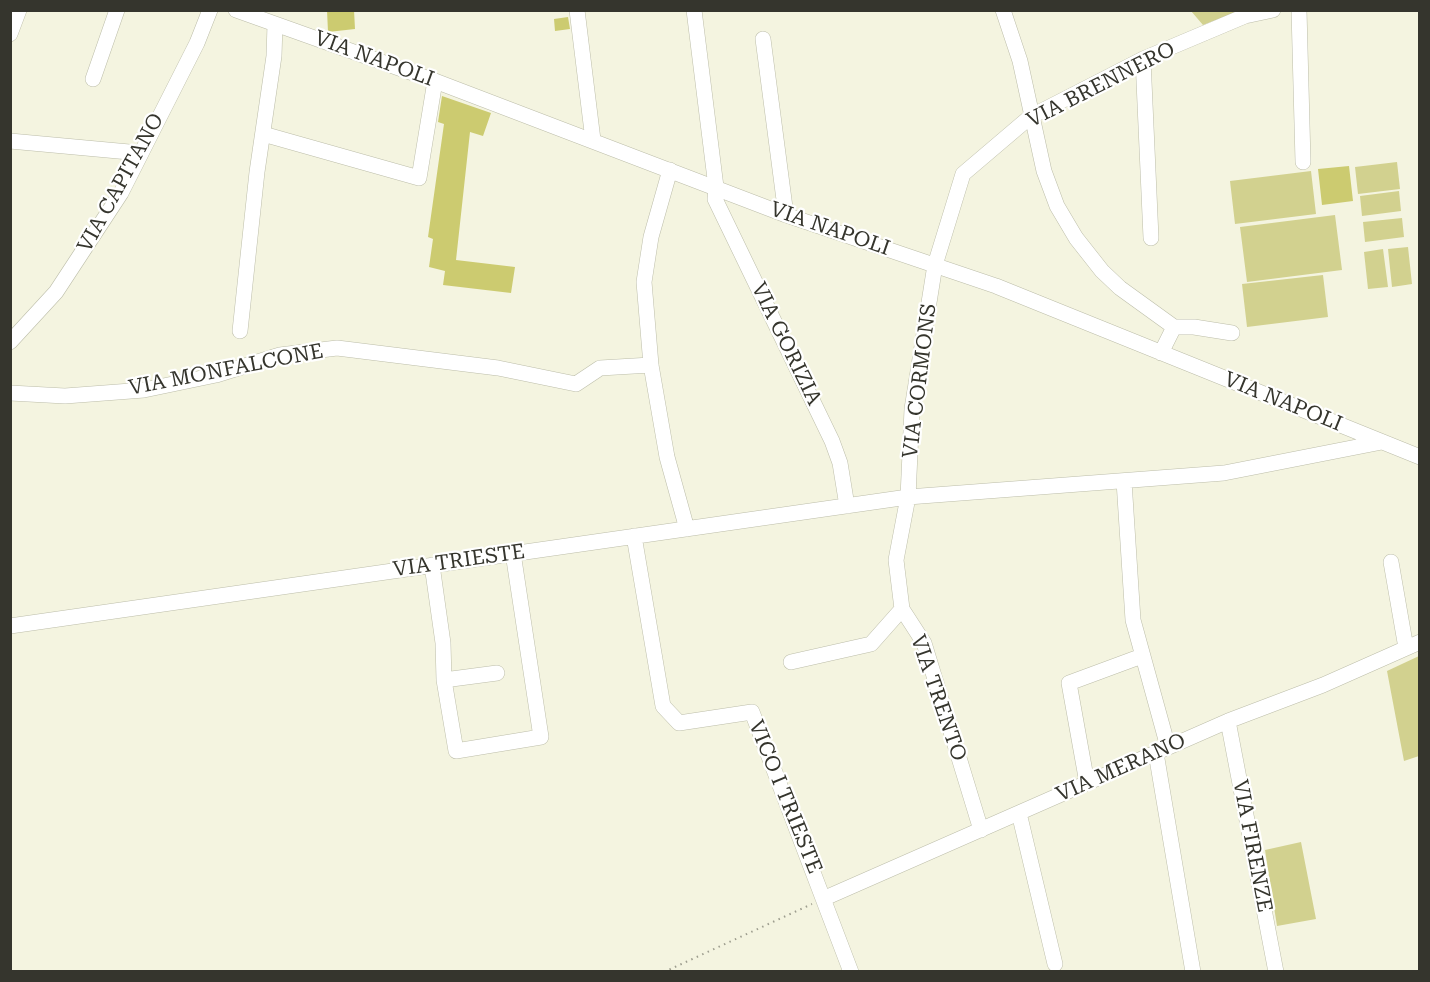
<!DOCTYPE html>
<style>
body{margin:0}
#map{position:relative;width:1430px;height:982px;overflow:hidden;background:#f4f4e0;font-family:"Roboto Serif",serif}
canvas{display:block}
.frame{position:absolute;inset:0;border:12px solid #35352d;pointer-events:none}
</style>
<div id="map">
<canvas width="1430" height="982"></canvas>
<div class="frame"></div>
</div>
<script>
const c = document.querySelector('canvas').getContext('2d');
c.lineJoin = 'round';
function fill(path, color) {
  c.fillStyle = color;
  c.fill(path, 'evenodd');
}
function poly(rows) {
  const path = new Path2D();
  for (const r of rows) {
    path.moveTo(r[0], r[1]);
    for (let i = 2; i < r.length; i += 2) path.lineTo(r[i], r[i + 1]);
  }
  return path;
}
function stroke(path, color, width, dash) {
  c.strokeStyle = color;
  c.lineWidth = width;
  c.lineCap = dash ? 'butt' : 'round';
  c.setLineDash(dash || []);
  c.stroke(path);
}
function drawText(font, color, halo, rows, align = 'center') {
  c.font = font + ' "Roboto Serif",serif';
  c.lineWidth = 4.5;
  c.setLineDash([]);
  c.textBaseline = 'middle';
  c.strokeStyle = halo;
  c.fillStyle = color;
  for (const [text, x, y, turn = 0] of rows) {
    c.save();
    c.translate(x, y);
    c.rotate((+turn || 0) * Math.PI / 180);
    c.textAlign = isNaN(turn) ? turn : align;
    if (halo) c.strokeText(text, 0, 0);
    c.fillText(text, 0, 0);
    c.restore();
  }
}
fill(poly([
 [1191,11,1239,11,1203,25],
 [1397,162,1400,189,1358,194,1355,167],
 [1311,171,1316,214,1235,224,1230,181],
 [1399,191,1401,211,1362,216,1360,196],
 [1335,215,1342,270,1247,282,1240,227],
 [1402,218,1404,237,1365,242,1363,222],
 [1408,247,1412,284,1392,287,1388,249],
 [1383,249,1388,287,1368,289,1364,252],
 [1323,275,1328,317,1247,327,1242,284],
 [1419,656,1419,756,1404,761,1387,671],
 [1301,842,1316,919,1277,926,1265,850]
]), '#d2d18f');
fill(poly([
 [327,10,354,10,355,29,328,32],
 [568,17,570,29,555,31,554,19],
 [442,96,491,113,483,136,470,132,456,260,515,267,511,293,443,285,445,271,429,267,433,239,428,237,444,124,438,122],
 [1349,166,1353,201,1322,205,1318,169]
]), '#cccb70');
const minor = poly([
 [236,10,435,81,786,215,996,286,1420,457],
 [577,10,593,140],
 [694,10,716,187,715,199,832,441,840,463,847,506],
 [1003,10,1020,61,1044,171,1057,206,1076,238,1102,271,1120,288,1174,327,1194,327,1232,333],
 [1299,10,1303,162],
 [10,34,19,10],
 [763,39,786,215],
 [1143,59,1151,238],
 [93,79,117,10],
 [263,134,419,178,435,81],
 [10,141,140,153],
 [670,170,651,237,644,282,651,365,667,457,687,529],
 [240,331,257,172,274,56,275,24],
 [10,342,56,292,121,193,197,43,210,10],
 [1161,353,1174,327],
 [10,393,65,396,144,390,216,375,280,355,337,348,498,368,576,384,600,368,651,365],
 [1124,481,1133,620,1168,747],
 [634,536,663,706,679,723,752,712,851,972],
 [1391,562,1406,648],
 [432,565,443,643,444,680,456,751,541,737,513,553],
 [10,626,908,497,1224,473,1382,442],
 [791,662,871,644,902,609],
 [444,680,497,673],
 [1228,721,1276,972],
 [1156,753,1193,972],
 [1087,783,1069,683,1142,656],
 [1019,813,1055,964],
 [981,830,924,643,902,609,896,560,908,497,912,409,935,265,963,174,1030,117,1143,59,1245,16,1273,10],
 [825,898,1228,721,1323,685,1420,642]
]);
stroke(minor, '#bcbda9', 16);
stroke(poly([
 [664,972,812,904]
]), '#9d9d8e', 2, [1.5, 4.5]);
stroke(minor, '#fff', 15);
drawText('21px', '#35352d', '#fff', [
 ["VIA NAPOLI",374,59,20],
 ["VIA BRENNERO",1101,85,-27],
 ["VIA CAPITANO",121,183,-61],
 ["VIA NAPOLI",830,229,19],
 ["VIA GORIZIA",786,344,64],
 ["VIA MONFALCONE",226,370,-11],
 ["VIA CORMONS",920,381,-83],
 ["VIA NAPOLI",1283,402,22],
 ["VIA TRIESTE",459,561,-8],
 ["VIA TRENTO",938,698,71],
 ["VIA MERANO",1121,768,-24],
 ["VICO I TRIESTE",785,797,68],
 ["VIA FIRENZE",1252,846,79]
]);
</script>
